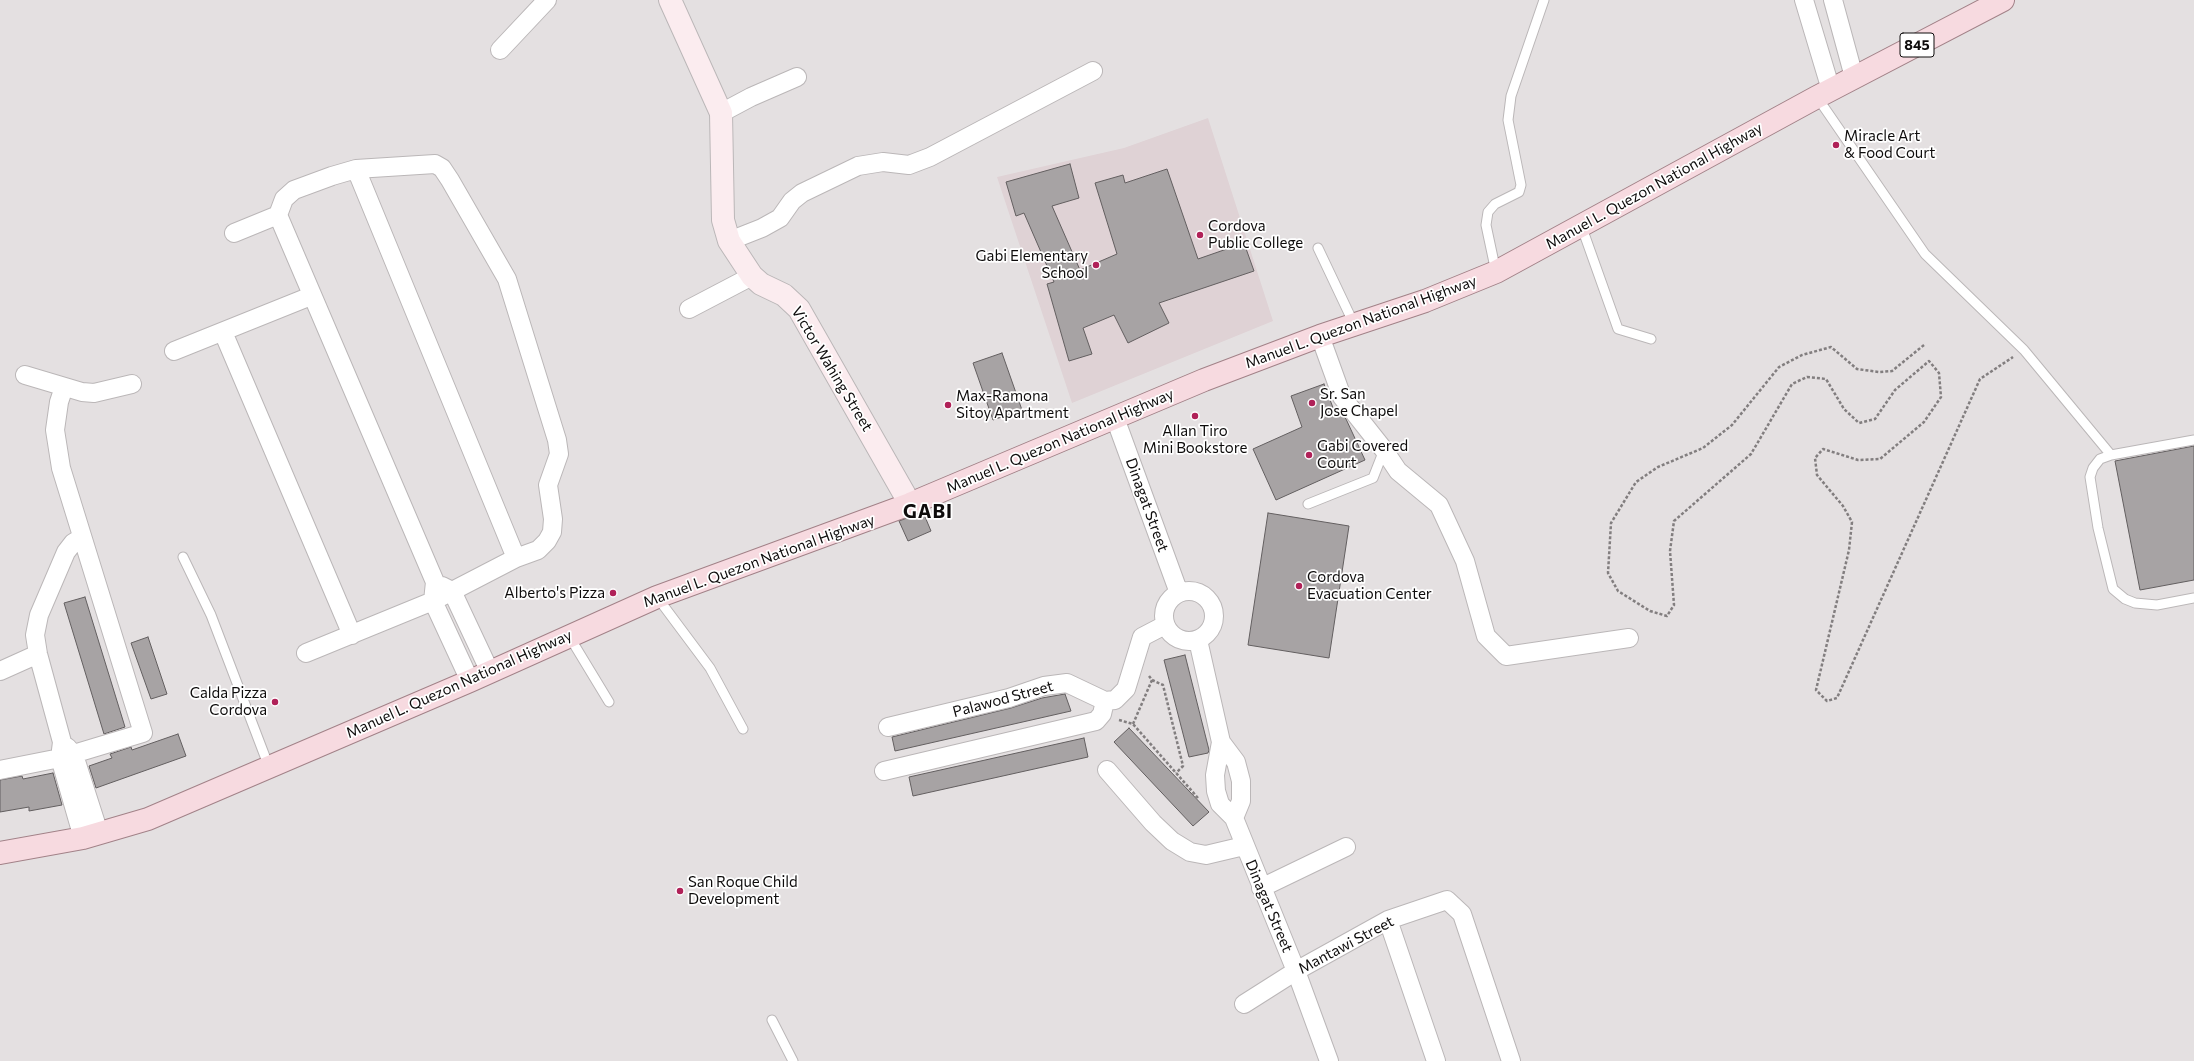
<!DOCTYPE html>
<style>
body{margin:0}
canvas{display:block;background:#e4e0e1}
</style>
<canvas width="2194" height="1061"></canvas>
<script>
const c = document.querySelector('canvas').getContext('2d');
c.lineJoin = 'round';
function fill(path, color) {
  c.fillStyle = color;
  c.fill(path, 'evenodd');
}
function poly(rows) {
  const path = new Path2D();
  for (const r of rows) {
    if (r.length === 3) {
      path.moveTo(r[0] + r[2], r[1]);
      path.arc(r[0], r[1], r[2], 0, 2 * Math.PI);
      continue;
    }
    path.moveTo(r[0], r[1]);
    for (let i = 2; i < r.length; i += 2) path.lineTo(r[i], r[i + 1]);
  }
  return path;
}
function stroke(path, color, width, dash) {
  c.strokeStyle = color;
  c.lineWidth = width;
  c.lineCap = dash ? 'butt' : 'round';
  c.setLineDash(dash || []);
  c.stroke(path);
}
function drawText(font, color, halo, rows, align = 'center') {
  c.font = font + ' Commissioner,sans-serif';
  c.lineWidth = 3.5;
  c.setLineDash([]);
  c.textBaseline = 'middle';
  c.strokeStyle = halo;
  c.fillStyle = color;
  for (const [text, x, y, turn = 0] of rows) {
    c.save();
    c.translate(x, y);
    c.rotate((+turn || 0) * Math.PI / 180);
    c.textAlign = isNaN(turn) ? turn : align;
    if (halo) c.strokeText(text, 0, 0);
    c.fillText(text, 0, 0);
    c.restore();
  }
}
fill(poly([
 [1208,118,1273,321,1072,403,997,177,1124,148]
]), '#dfd2d5');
const building = poly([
 [1070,164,1079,198,1052,206,1080,270,1117,254,1095,183,1123,175,1125,183,1167,169,1198,259,1244,243,1254,271,1159,303,1169,323,1128,343,1114,315,1083,328,1092,354,1069,361,1047,284,1054,282,1024,213,1016,216,1006,182,1070,164],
 [1002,353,1022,410,993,420,973,363,1002,353],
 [1324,384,1335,413,1339,411,1346,419,1365,460,1276,500,1253,449,1302,427,1291,396,1324,384],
 [2194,446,2194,580,2140,590,2115,461,2194,446],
 [923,512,931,531,908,541,899,521,923,512],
 [1268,513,1349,526,1329,658,1248,645,1268,513],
 [85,597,125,727,104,734,64,603,85,597],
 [148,637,167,694,151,699,131,643,148,637],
 [1185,655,1209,750,1208,753,1189,757,1164,660,1185,655],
 [1065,694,1071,711,895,751,892,737,1011,708,1042,698,1065,694],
 [1129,728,1209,812,1193,826,1114,742,1129,728],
 [178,734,186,756,96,788,89,766,112,758,110,754,131,747,132,750,178,734],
 [1084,738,1088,757,913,796,909,777,1084,738],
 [53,773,62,805,29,811,29,807,0,812,0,780,22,776,23,779,53,773]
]);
fill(building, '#a7a3a4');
stroke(building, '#635f60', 1);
const lane = poly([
 [1817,97,1925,254,2024,350,2111,455],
 [1581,225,1618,329,1651,339],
 [1318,248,1354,324],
 [1496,272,1486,225,1488,212,1495,204,1519,192,1521,185,1508,120,1511,96,1544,0],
 [2194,440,2111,455,2100,459,2093,468,2090,477,2098,528,2113,589,2125,599,2135,603,2157,605,2194,598],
 [1308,504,1373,478,1384,450],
 [183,557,211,615,269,767],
 [657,597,710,668,743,729],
 [569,636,609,702],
 [772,1020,793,1061]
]);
const street = poly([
 [1804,0,1831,90],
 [1833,0,1854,77],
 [500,50,547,0],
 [721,113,751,97,797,77],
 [356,169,516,558],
 [234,233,278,215],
 [729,241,762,228,780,218,792,201,802,193,858,166,883,162,909,165,930,157,1093,71],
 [689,309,752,276],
 [223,332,352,635],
 [1320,336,1342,397,1384,450,1398,471,1439,505,1465,561,1486,636,1506,656,1629,638],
 [174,351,311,296],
 [25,375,82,392,94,393,132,384],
 [1115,418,1179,593],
 [81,538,73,543,66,552,39,615,35,635,38,654,62,742,60,758,83,838],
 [442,586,452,591,490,672],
 [1189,616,25],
 [1198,640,1221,742,1236,762,1241,781,1241,801,1234,818],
 [306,653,433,601,516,558,538,550,547,541,552,532,553,519,548,485,559,454,557,440,507,279,450,180,442,168,435,164,356,169,332,176,294,190,284,199,278,215,435,582,433,601,470,681],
 [0,671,38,654],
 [888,727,1009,698,1044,686,1067,683,1105,701,1115,700,1126,689,1142,637,1165,625],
 [1221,742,1215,775,1216,791,1220,804,1234,818,1296,971,1329,1061],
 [67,747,74,755,99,833],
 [0,770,60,758,143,733,61,468,55,430,59,402,64,387],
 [1107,770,1153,823,1172,841,1190,852,1206,855,1244,846],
 [884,771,1096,721,1102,714,1105,701],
 [1261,888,1346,847],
 [1388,920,1436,1061],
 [1244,1004,1296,971,1388,920,1447,900,1462,914,1511,1061]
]);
const secondary = poly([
 [670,0,721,113,723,220,729,241,752,276,761,284,784,295,799,309,910,504]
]);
const primary = poly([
 [0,853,83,838,148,819,470,681,657,597,910,504,1204,380,1320,336,1425,301,1496,272,1817,97,2003,0]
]);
stroke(lane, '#bbb7b8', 11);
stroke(street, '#bbb7b8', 20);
stroke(secondary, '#bbb7b8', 24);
stroke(primary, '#a28288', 24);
stroke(poly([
 [1924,345,1892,371,1879,372,1857,369,1831,347,1802,355,1779,367,1732,425,1703,448,1658,467,1636,482,1611,523,1608,573,1618,591,1650,611,1667,616,1674,605,1670,551,1674,521,1751,454,1792,384,1807,377,1826,379,1844,409,1859,423,1875,419,1895,390,1929,361,1939,373,1941,397,1924,422,1880,459,1858,460,1823,449,1815,458,1817,475,1843,506,1852,522,1849,550,1816,690,1827,701,1837,698,1980,379,2013,357],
 [1152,680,1163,685,1183,766,1176,773],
 [1119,720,1133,724,1198,798],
 [1133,724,1152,680,1149,676]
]), '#827e7f', 2.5, [3, 2]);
stroke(lane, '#fff', 9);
stroke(street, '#fff', 18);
stroke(secondary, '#fbecef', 22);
stroke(primary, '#f7dae0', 22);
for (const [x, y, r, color] of [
 [1836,145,4,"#b02158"],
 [1200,235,4,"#b02158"],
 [1096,265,4,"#b02158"],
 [1312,403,4,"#b02158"],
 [948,405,4,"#b02158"],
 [1195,416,4,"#b02158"],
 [1309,455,4,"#b02158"],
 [1299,586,4,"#b02158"],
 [613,593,4,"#b02158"],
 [275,702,4,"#b02158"],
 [680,891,4,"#b02158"]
]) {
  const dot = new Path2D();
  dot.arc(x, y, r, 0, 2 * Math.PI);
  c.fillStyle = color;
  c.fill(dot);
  stroke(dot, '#fff', 1.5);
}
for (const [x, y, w] of [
 [1917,45,34]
]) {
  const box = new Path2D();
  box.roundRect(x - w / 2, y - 12, w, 24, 3);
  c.fillStyle = '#fff';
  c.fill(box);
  stroke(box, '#0e0c0c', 1);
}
drawText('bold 14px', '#0e0c0c', null, [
 ["845",1917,45]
]);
drawText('15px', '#0e0c0c', '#fff', [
 ["Miracle Art",1844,136],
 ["& Food Court",1844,153],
 ["Cordova",1208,226],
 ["Public College",1208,243],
 ["Gabi Elementary",1088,256,"right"],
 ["School",1088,273,"right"],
 ["Sr. San",1320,394],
 ["Jose Chapel",1320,411],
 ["Max-Ramona",956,396],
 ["Sitoy Apartment",956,413],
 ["Allan Tiro",1195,431,"center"],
 ["Mini Bookstore",1195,448,"center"],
 ["Gabi Covered",1317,446],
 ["Court",1317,463],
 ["Cordova",1307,577],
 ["Evacuation Center",1307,594],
 ["Alberto's Pizza",605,593,"right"],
 ["Calda Pizza",267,693,"right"],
 ["Cordova",267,710,"right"],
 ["San Roque Child",688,882],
 ["Development",688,899]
], 'left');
drawText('15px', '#0e0c0c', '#fff', [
 ["Manuel L. Quezon National Highway",1654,186,-29],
 ["Manuel L. Quezon National Highway",1361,322,-20],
 ["Victor Wahing Street",832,369,59],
 ["Manuel L. Quezon National Highway",1060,441,-23],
 ["Dinagat Street",1147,505,70],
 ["Manuel L. Quezon National Highway",759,561,-20],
 ["Manuel L. Quezon National Highway",459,684,-24],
 ["Palawod Street",1003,699,-15],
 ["Dinagat Street",1269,906,67],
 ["Mantawi Street",1346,945,-28]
]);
c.letterSpacing = '1px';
drawText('bold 19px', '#0e0c0c', '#fff', [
 ["GABI",928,512]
]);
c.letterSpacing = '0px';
</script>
